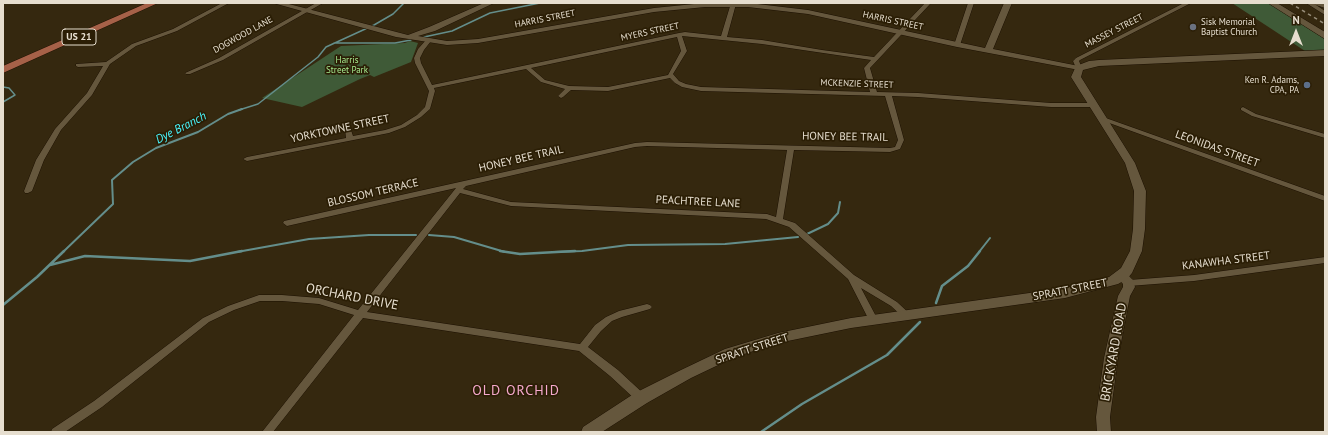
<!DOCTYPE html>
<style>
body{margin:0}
#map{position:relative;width:1328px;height:435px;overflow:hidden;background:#35280f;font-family:"PT Sans",sans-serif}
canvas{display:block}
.frame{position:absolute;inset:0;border:4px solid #e6decf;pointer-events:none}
.north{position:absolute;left:1276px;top:12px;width:40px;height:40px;-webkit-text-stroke:3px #2b1e05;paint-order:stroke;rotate:0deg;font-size:11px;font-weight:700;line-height:16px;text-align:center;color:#e6decf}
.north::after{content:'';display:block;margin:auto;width:14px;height:18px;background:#e6decf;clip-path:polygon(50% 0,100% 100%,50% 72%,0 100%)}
</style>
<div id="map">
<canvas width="1328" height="435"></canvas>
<div class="frame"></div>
<div class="north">N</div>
</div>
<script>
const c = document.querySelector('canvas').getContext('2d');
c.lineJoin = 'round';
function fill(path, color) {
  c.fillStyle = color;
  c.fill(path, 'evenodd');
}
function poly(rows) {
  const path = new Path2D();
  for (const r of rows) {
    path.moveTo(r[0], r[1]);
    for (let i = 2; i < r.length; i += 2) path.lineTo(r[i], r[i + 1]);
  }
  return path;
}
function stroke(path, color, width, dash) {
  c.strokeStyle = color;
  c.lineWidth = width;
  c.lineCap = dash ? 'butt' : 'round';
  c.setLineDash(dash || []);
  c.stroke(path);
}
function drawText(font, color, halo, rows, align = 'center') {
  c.font = font + ' "PT Sans",sans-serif';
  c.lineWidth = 3.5;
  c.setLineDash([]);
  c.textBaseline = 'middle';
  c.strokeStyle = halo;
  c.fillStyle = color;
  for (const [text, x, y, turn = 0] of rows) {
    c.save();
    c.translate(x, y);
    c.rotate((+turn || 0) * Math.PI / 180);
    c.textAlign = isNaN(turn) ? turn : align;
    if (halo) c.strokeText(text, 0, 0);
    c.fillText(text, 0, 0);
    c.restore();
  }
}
fill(poly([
 [1232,3,1268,3,1274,6,1325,39,1325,50,1305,51],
 [410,41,418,43,411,62,374,77,370,75,360,79,302,107,262,98,341,46,405,43]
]), '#3f5a37');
stroke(poly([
 [424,37,452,31,490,13,540,3],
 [334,43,395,43,411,40],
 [3,87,9,88,15,95,3,102],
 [239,110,258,104,318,57,326,47,374,25,393,14,404,3]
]), '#648e8b', 1.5);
stroke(poly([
 [807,234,828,224,838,213,840,202],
 [429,235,454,237,505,252],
 [63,252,113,204,112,180,133,162,156,148,198,132,228,114,242,109],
 [237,252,309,239,369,235,416,235],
 [554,252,582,251,628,245,725,244,798,237],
 [979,252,990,238]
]), '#648e8b', 2);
stroke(poly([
 [500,251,520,254,575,251],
 [50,265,85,256,190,261,242,251],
 [936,303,942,286,968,266,980,251],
 [3,305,37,277,64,251],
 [761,432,802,404,887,355,920,322]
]), '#648e8b', 2.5);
const minor = poly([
 [222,3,229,3,177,31,136,46,110,64,92,95,61,130,44,160,32,191,28,193,25,193,24,191,36,160,55,129,87,93,103,66,78,67,76,66,76,64,106,62,132,44,173,29,222,3],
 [316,3,323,3,223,60,190,74,186,74,185,73,219,58,316,3],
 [731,3,736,4,727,37,762,40,822,50,874,57,925,3,931,3,870,68,877,92,918,93,1051,103,1093,103,1096,105,1093,107,1051,107,918,97,892,96,904,140,900,149,890,152,794,150,783,219,795,223,854,275,897,302,911,315,909,317,906,318,903,317,891,306,861,288,878,320,876,322,873,323,870,322,848,279,789,227,766,219,511,206,460,193,367,312,580,344,595,325,606,317,619,311,647,304,650,305,652,307,650,309,622,317,612,321,601,331,588,347,618,370,645,395,646,398,645,401,641,402,637,401,610,376,579,351,363,318,273,432,262,432,354,315,319,304,282,301,260,301,234,310,209,322,102,407,65,432,51,432,52,429,94,401,203,318,228,306,259,295,282,295,319,298,358,310,456,188,287,226,283,223,284,221,635,143,647,142,890,148,895,147,898,140,885,96,701,91,682,87,675,83,670,78,608,91,571,90,563,97,561,98,558,96,565,89,541,82,526,69,434,88,435,91,430,109,421,117,405,127,389,133,247,161,243,159,247,157,346,138,345,129,341,126,341,124,345,124,350,127,353,136,385,130,401,125,417,115,425,107,429,91,415,63,414,58,418,49,426,40,431,41,424,50,420,58,421,63,432,85,679,33,685,32,721,36,731,3],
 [682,36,762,44,871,60,864,68,870,92,701,87,686,84,679,81,673,74,687,51,682,36],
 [677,37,681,51,668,75,608,87,569,86,545,80,531,68,677,37],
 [647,146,787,150,776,217,767,214,511,202,463,189,466,186,635,147,647,146],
 [968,3,974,3,960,45,955,46,954,45,968,3],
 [1184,3,1191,3,1080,60,1079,61,1082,68,1079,70,1076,68,1073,61,1076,58,1184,3],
 [1306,3,1313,3,1325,11,1325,15,1306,3],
 [1243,107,1256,114,1325,134,1325,138,1252,116,1241,110,1241,108,1243,107],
 [1103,117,1325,196,1325,201,1101,120,1101,118,1103,117],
 [1325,257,1325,263,1194,281,1129,286,1126,285,1125,283,1126,281,1129,280,1194,275,1325,257]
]);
const tertiary = poly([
 [273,3,285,3,408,35,429,27,484,3,494,3,435,31,418,36,447,41,478,39,654,8,704,3,749,3,808,10,985,48,1004,3,1012,3,993,49,1079,66,1083,68,1079,70,957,47,808,14,748,7,705,7,654,12,478,43,447,45,396,37,273,3],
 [1311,3,1325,4,1325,8,1313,4,1311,3],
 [1122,272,1126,273,1133,280,1135,287,1130,296,1118,358,1110,417,1111,432,1097,432,1096,417,1104,358,1118,296,1123,287,1123,284,1116,276,1118,273,1122,272]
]);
const secondary = poly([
 [1268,3,1277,3,1325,32,1325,39,1268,3],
 [1325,50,1325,56,1099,66,1083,70,1081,77,1135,163,1146,191,1145,229,1142,251,1132,273,1127,279,1118,284,1065,298,851,328,778,343,735,357,691,378,647,403,602,432,581,432,583,427,635,393,681,370,725,349,778,333,851,318,1065,288,1109,277,1121,268,1130,251,1133,229,1134,191,1125,163,1071,77,1076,66,1089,61,1099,60,1325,50]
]);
const primary = poly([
 [147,3,158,3,3,73,3,66,147,3]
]);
stroke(minor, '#1c1000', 1);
stroke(tertiary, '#1c1000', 1);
stroke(secondary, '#1c1000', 1);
stroke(primary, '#1c1000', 1);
fill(minor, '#65573d');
fill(tertiary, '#65573d');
fill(secondary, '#65573d');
fill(primary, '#a66148');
stroke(poly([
 [1290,3,1325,24]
]), '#968c78', 1.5, [3.5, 3.5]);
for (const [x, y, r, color] of [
 [1193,27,4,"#6b7280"],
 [1307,85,4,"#5c6f8a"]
]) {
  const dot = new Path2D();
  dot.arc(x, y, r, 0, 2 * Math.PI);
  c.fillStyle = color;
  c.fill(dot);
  stroke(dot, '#2b1e05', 1.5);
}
drawText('9px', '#e6decf', '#2b1e05', [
 ["HARRIS STREET",545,19,-11],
 ["HARRIS STREET",893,21,12],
 ["MASSEY STREET",1114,31,-27],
 ["MYERS STREET",650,32,-12],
 ["DOGWOOD LANE",243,35,-29],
 ["MCKENZIE STREET",857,84,2]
]);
drawText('9px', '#e6decf', '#2b1e05', [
 ["Sisk Memorial",1201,22],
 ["Baptist Church",1201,32],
 ["Ken R. Adams,",1299,80,"right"],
 ["CPA, PA",1299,90,"right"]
], 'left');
drawText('9px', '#a4e88f', '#2b1e05', [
 ["Harris",347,60],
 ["Street Park",347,70]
]);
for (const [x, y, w] of [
 [79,37,34]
]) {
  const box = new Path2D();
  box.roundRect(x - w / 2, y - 8, w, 16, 3);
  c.fillStyle = '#2b1e05';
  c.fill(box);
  stroke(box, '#e6decf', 1);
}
drawText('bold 10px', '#e6decf', null, [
 ["US 21",79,37]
]);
drawText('11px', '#e6decf', '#2b1e05', [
 ["YORKTOWNE STREET",340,129,-12],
 ["HONEY BEE TRAIL",845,137,1],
 ["LEONIDAS STREET",1217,149,20],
 ["HONEY BEE TRAIL",521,159,-13],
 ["BLOSSOM TERRACE",373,193,-13],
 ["PEACHTREE LANE",698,202,3],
 ["KANAWHA STREET",1226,261,-7],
 ["SPRATT STREET",1070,290,-11],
 ["SPRATT STREET",752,349,-18]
]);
drawText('italic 12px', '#48f5fd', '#2b1e05', [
 ["Dye Branch",181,128,-27]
]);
drawText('13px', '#e6decf', '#2b1e05', [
 ["ORCHARD DRIVE",352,297,11],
 ["BRICKYARD ROAD",1114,352,-80]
]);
c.letterSpacing = '1px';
drawText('14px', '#f6a9ce', '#2b1e05', [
 ["OLD ORCHID",516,391]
]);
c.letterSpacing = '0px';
</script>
